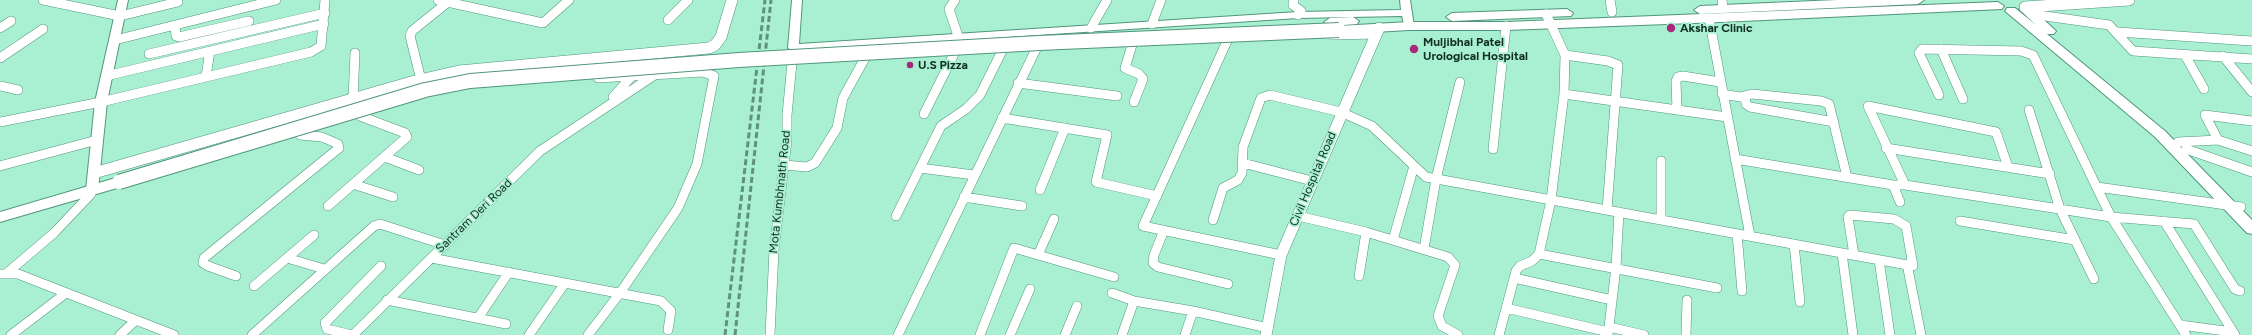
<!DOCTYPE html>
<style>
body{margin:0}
canvas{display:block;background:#a9f0d2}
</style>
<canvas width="2252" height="335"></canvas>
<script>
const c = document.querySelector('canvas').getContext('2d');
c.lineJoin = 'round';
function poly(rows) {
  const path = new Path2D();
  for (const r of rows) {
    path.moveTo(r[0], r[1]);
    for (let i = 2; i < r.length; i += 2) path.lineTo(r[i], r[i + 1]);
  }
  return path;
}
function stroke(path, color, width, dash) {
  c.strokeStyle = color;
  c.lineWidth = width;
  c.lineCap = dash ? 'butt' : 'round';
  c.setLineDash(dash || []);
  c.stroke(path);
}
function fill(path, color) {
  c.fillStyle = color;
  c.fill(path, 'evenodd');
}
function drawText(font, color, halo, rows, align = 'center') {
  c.font = font + ' Figtree,sans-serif';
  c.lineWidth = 3.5;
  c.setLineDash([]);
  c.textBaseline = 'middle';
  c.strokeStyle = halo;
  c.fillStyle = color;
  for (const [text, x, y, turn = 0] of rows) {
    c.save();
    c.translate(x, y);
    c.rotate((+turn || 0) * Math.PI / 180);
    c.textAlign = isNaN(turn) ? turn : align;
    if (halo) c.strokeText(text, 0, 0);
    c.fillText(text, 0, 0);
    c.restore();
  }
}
const minor = poly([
 [43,0,120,16,178,2],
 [438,0,543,23,569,0],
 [955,0,949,9,958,36],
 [1294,0,1293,5,1301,11,1298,15],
 [1610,0,1612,12],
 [1722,0,1723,8],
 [1546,14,1565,55,1564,94],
 [2031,14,2109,25,2133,51,2252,59],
 [1709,18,1750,236],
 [668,20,688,0],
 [1152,24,1161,0],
 [175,26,176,36,179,37,249,21],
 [0,28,11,21],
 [1091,28,1107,0],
 [2118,32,2252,41],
 [1332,35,1376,34],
 [1228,39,1143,226,1281,255],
 [115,40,276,0],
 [1132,45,1125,68,1139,74,1143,79,1134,102],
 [1941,49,1963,99],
 [149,54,325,13],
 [1565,55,1608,61,1618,65,1607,210],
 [2185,55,2204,89],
 [2223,56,2252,92],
 [0,58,43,29],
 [106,76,324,24],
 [206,76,210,51],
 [421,80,410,36,412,31,448,2],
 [1018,83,1117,96],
 [0,86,18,90],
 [1722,94,1740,97,1752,94,1821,101,1829,104,1847,177],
 [1939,95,1919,53,1922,49,2021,51,2033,55,2111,217,2186,335],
 [1745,96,1746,104,1750,107,1834,122],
 [613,97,632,76],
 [353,99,355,53],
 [1677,110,1676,81,1678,77,1683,76,1720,82],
 [2029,110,2060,209,2094,279],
 [924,114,954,54],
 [1002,118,1107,135,1096,182,1157,196],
 [0,122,101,102,311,52,321,46,325,0],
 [2218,140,2252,151],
 [2178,142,2218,140,2205,115,2252,121],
 [1886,148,2050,174],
 [1493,149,1506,26],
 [2186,149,2252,172],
 [385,157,419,170],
 [1735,159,1893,185],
 [1661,161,1661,220],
 [1243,163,1312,181],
 [784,165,807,167,815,163,837,128,843,98,865,58],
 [0,166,97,140],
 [920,168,974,175],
 [353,184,393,197],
 [1905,185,2111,217,2194,224,2235,289,2240,291],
 [2097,187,2241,207],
 [1040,190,1065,128],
 [964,197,1022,206],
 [1900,202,1893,185,1905,185,1868,106,1996,132,2008,167],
 [328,206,407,137,405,133,360,116],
 [896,216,941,126,966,109,980,95,1002,51],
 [1298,216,1366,232,1448,257,1455,265,1438,316,1442,326,1458,335],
 [1213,220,1223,188,1238,180,1242,173,1243,147,1261,98,1270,95,1341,112,1372,126,1426,177,1913,266,1906,226,1894,219,1850,215,1848,217,1854,255],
 [1960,221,2075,240],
 [2164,221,2235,335],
 [1164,230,1154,255,1153,263,1158,267,1228,284],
 [1737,234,1742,291],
 [1393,240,1414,166],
 [1794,244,1800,302],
 [1424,249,1436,179,1460,82],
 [1842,253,1853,335],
 [1539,254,1717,288],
 [1038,255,1054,219],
 [287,258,324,269],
 [431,258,661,301,671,311,668,330],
 [1879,260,1890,335],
 [1907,264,1921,335],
 [7,273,54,233,91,194],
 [0,274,18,274,174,335],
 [236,276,208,266,203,263,204,258,339,148,338,144,322,137,300,135],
 [1359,276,1366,232],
 [1514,278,1612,300],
 [254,286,314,235],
 [1112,293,1134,301,1193,311,1268,328],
 [387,300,506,324],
 [1506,308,1608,332],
 [478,318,509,272],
 [2180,325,2233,332],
 [1609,327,1644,335],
 [11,335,66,293],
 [120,335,136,320],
 [252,335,374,226,380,224,445,245],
 [352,335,327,329,325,323,381,266],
 [353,335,540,151,653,76],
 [529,335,565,283],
 [588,335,620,293,678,208,697,164,714,76,703,72,598,78],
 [770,335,774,250,787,140,787,115,793,52],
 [898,335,1036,49],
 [980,335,1014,248,1114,277],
 [1010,335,1030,289],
 [1065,335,1077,306],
 [1122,335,1134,301],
 [1185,335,1193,311],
 [1499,335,1516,271,1520,266,1532,261,1539,254,1551,200,1564,94,1727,117],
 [1608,335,1616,267,1619,212],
 [1686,335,1687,300]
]);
const tertiary = poly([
 [2025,7,2129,0],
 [94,173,415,81,459,71,709,48,715,45,721,37,732,0],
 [1266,335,1281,255,1379,28]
]);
const secondary = poly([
 [118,0,128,0,107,102,98,190,92,194,86,190,95,102,118,0],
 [792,0,802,0,799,44,1298,12,1401,10,1400,0,1410,0,1414,26,1413,28,1405,28,1402,16,1298,18,793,51,788,48,792,0]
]);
const primary = poly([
 [1837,0,1924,0,1918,4,1700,14,1694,10,1700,6,1837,0],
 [1998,2,2004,6,2002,9,1721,22,1506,30,1409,30,1339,34,1333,30,1339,26,1409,22,1506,22,1998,2],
 [2025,5,2029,6,2056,31,2054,34,2047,34,2165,131,2252,220,2252,234,2247,233,2155,137,2005,11,2007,8,2015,8,2036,25,2019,9,2025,5],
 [1567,9,1573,13,1571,16,1452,21,1446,17,1452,13,1567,9],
 [1353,17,1359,21,1357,24,1330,26,1324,22,1330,18,1353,17],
 [119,177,124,178,126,182,124,186,0,222,0,212,119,177]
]);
stroke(minor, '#51967b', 10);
stroke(tertiary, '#51967b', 12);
stroke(secondary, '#51967b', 2);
stroke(primary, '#51967b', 2);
stroke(minor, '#fff', 9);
stroke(tertiary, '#fff', 11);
fill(secondary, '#fff');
fill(primary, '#fff');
stroke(poly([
 [725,335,765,0],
 [735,335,771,0]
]), '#5f917c', 3, [6, 3]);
const primaryBridge = poly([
 [119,182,425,90,470,81,739,60,1039,43,1339,30]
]);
stroke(primaryBridge, '#51967b', 16, []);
stroke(primaryBridge, '#fff', 14);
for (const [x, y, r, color] of [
 [1671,28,5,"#a82979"],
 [1414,49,5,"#a82979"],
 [910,65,4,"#a82979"]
]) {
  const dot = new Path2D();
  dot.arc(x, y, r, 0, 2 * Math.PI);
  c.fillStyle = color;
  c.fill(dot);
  stroke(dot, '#a9f0d2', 1.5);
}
drawText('bold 12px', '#112e23', '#a9f0d2', [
 ["Akshar Clinic",1680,28],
 ["Muljibhai Patel",1423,42],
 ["Urological Hospital",1423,56],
 ["U.S Pizza",918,65]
], 'left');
drawText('12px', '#112e23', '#a9f0d2', [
 ["Civil Hospital Road",1313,179,-67],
 ["Mota Kumbhnath Road",780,192,-84],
 ["Santram Deri Road",474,216,-44]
]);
</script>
